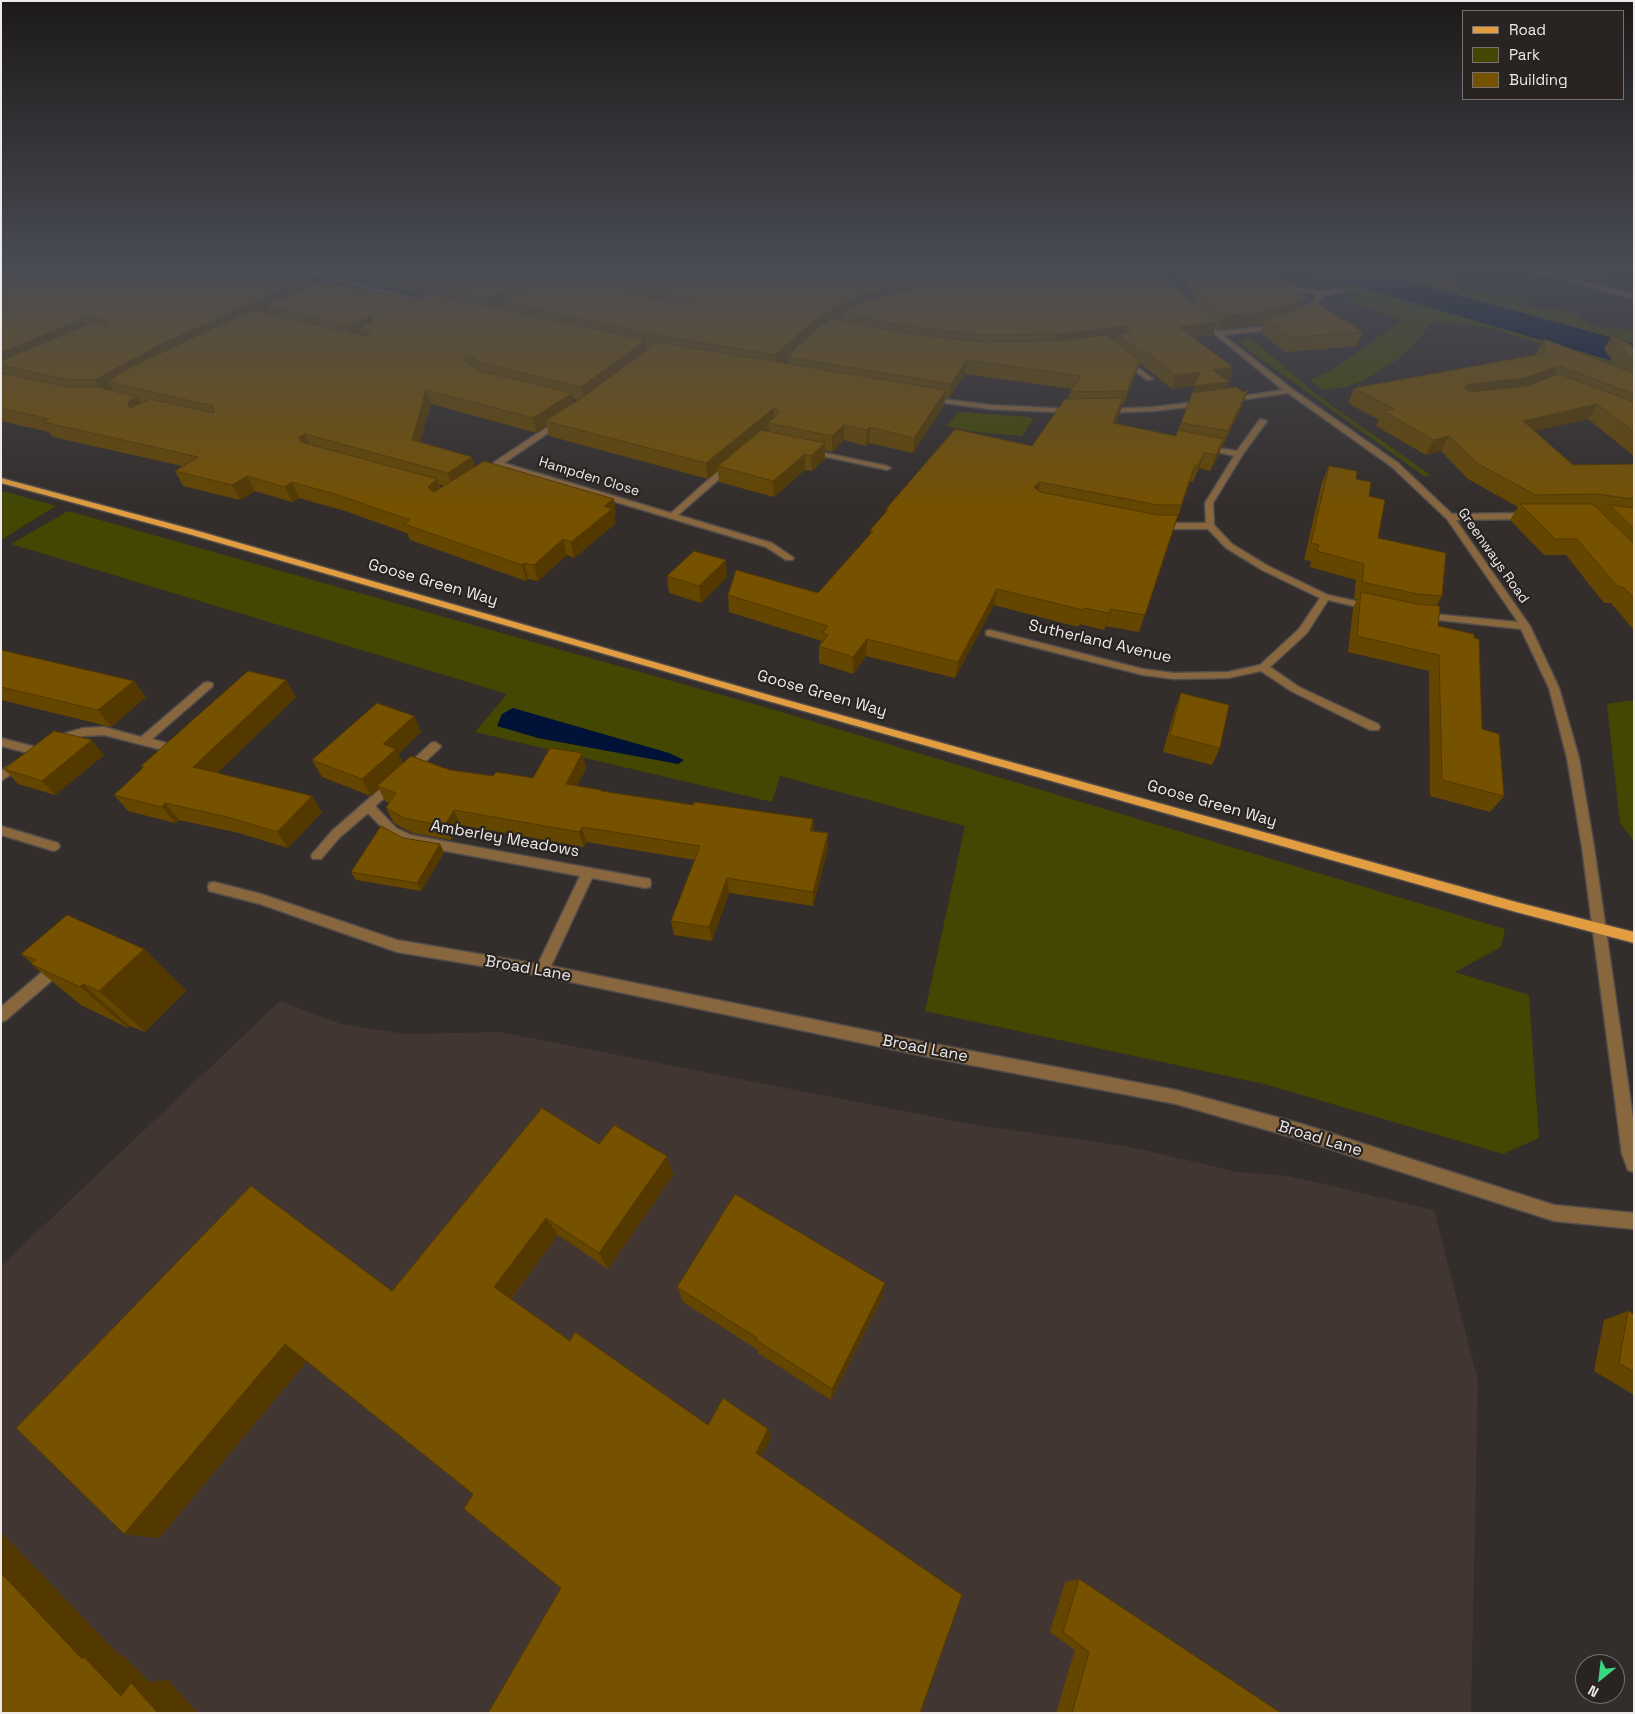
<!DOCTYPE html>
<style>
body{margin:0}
#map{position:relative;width:1635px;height:1714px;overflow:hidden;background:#332d2b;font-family:"Space Grotesk",sans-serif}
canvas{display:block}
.frame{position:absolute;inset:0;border:2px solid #eeeae9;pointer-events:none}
.legend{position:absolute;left:1462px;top:10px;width:162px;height:90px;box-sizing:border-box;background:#292421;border:1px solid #787371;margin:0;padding:6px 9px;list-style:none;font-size:15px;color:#eeeae9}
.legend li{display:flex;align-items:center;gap:10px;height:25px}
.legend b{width:25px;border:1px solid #787371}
.north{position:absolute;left:1575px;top:1654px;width:50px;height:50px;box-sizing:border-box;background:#292421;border:1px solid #787371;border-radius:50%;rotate:209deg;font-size:14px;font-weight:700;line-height:20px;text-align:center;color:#eeeae9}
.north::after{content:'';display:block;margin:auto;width:18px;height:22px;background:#38d880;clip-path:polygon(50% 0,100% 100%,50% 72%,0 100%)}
</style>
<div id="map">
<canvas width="1635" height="1714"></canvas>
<div class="frame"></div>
<ul class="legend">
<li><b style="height:6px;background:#e19d40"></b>Road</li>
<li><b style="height:14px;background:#434701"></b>Park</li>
<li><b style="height:14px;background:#765100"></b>Building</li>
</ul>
<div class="north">N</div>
</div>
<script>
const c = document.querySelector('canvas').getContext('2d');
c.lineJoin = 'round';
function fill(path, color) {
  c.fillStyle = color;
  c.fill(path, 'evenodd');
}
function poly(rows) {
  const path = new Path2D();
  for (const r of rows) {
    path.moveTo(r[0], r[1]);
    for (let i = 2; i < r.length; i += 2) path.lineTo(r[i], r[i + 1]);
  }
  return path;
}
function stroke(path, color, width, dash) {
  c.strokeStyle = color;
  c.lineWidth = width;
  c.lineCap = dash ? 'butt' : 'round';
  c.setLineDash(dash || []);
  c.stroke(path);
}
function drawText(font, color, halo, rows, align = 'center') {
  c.font = font + ' "Space Grotesk",sans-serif';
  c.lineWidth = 4.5;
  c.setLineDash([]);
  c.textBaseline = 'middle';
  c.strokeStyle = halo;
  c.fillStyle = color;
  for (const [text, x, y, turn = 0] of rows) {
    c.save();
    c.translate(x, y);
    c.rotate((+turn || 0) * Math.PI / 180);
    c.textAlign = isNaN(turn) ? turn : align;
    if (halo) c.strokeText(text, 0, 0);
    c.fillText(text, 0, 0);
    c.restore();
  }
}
fill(poly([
 [280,1001,341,1024,406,1034,500,1032,975,1125,1126,1146,1238,1172,1289,1176,1434,1210,1478,1381,1471,1713,1,1713,1,1266]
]), '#423632');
fill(poly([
 [319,271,483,271,444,300],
 [1309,271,1339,271,1366,281,1634,357,1634,372,1592,362,1492,328,1433,321,1420,338,1398,359,1363,381,1344,387,1322,390,1310,380,1335,368,1403,320,1344,300,1360,295],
 [1343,271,1408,271,1410,275,1451,277,1464,292,1520,296,1528,307,1574,311,1590,326,1634,330,1634,354],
 [1250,337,1314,393,1432,476,1424,476,1243,346,1240,341,1244,338],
 [959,412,1029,417,1033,419,1022,436,977,432,946,426],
 [1,491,3,491,56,506,1,540],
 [68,511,768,708,1505,929,1501,947,1455,972,1529,995,1539,1138,1503,1154,1264,1084,925,1011,965,826,780,776,772,802,475,732,507,694,11,544],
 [1625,701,1634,701,1634,841,1620,823,1607,704]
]), '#434701');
fill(poly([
 [513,708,669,753,684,760,678,764,538,738,497,726,502,714]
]), '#001237');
fill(poly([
 [1323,271,1373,271,1634,344,1634,367,1328,278,1323,271]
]), '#001237');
const minor = poly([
 [300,271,309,271,436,304,433,306,300,271],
 [1144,271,1150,271,1164,286,1164,288,1160,288,1144,271],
 [1260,271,1266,271,1270,278,1295,287,1322,292,1342,289,1345,291,1324,296,1314,307,1302,314,1299,312,1300,311,1310,305,1318,295,1291,289,1266,280,1260,271],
 [1531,271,1540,271,1634,295,1634,299,1531,271],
 [1200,320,1204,320,1218,331,1261,327,1280,323,1280,325,1262,331,1223,335,1292,389,1398,463,1452,514,1528,513,1532,516,1528,519,1456,520,1530,626,1559,688,1579,758,1594,847,1634,1125,1634,1172,1628,1170,1622,1154,1582,847,1567,758,1549,688,1521,629,1420,618,1418,616,1423,613,1518,622,1447,519,1392,467,1288,393,1227,402,1226,400,1230,398,1283,390,1200,322,1200,320],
 [1123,360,1127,360,1153,379,1147,380,1123,362,1123,360],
 [926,397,990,405,1073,409,1077,411,1073,413,990,409,929,401,925,399,926,397],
 [1203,401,1206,401,1206,405,1154,411,1103,413,1099,411,1103,409,1154,407,1203,401],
 [559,419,566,421,504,463,671,513,727,463,733,463,733,467,678,515,772,543,794,558,792,560,786,560,766,547,499,467,490,469,490,465,559,419],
 [1260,419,1267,421,1243,454,1213,503,1214,525,1232,544,1268,566,1328,595,1374,605,1374,609,1371,610,1328,600,1307,633,1270,667,1299,687,1378,724,1380,727,1378,730,1370,730,1291,691,1261,671,1228,678,1174,679,1143,675,986,635,986,631,990,630,1143,669,1174,673,1228,672,1260,665,1299,629,1320,598,1262,570,1226,548,1208,529,1157,529,1153,526,1157,523,1206,523,1205,503,1234,456,1201,448,1205,446,1237,451,1260,419],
 [806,449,887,466,891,468,887,470,809,453,806,453,806,449],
 [208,682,212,683,213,685,212,687,152,739,170,744,172,747,170,750,166,751,104,735,83,736,57,744,51,740,53,737,83,728,104,727,141,737,204,683,208,682],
 [1,738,39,748,41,751,35,755,1,746,1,738],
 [435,742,441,746,439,749,412,774,404,774,402,771,404,768,431,743,435,742],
 [21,758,27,762,25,765,1,781,1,771,21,758],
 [393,780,397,781,399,784,397,787,375,806,396,828,411,835,650,879,651,883,650,887,645,888,592,878,551,966,924,1042,1176,1090,1302,1124,1554,1205,1634,1213,1634,1229,1554,1221,1302,1140,1176,1104,924,1056,542,976,397,952,260,904,209,891,208,887,209,883,214,882,261,894,397,940,538,964,580,876,408,844,388,834,368,813,340,837,321,859,313,859,311,856,313,853,332,831,389,781,393,780],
 [1,826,58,843,60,846,58,849,54,851,1,835,1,826],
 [59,960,64,962,66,966,64,970,6,1020,1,1022,1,1007,54,962,59,960]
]);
const major = poly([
 [1,478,191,529,776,697,1516,902,1634,932,1634,943,1516,912,768,701,185,533,1,483,1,478]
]);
stroke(minor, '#514b49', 3);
stroke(major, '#514b49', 3);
fill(minor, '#88673f');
fill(major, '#e19d40');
fill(poly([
 [1,271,306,278,309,286,417,300,444,297,442,289,481,271,579,271,583,272,583,271,1126,271,1137,278,1196,305,1182,271,1271,271,1276,278,1306,296,1301,308,1363,332,1357,346,1286,352,1260,333,1263,324,1219,329,1216,327,1213,336,1193,338,1233,367,1229,381,1228,381,1226,389,1243,405,1222,447,1221,446,1219,454,1210,471,1199,468,1193,482,1190,481,1139,632,1106,626,1104,630,1080,624,1078,627,994,605,955,678,866,656,853,674,819,663,819,646,822,641,729,612,728,595,818,593,870,535,870,530,886,512,886,509,1032,446,1068,399,1070,392,1072,389,965,374,949,398,945,398,944,405,913,453,869,443,866,446,844,440,832,452,825,450,825,459,812,471,805,470,774,497,719,482,718,471,708,479,549,436,547,426,537,433,431,404,420,442,472,457,475,467,616,514,614,516,615,524,574,558,567,555,538,581,528,579,526,581,410,540,407,533,345,511,299,498,292,502,255,491,240,500,183,486,175,471,182,466,53,437,49,432,1,421],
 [911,284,914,286,916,288,910,289],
 [787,359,787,364,782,363],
 [1141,364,1172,389,1195,386,1176,436,1115,424,1120,413,1122,405,1123,405,1136,374,1138,366,1140,367],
 [573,398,578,400,573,403],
 [439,484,444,486,440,488],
 [1547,271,1619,271,1577,279],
 [1612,335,1634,347,1634,456,1588,419,1535,431,1573,465,1634,464,1634,630,1611,603,1604,603,1566,555,1544,555,1510,520,1518,507,1468,479,1441,451,1426,455,1376,426,1379,420,1348,403,1354,388,1536,355,1536,354,1544,339,1616,366,1604,349],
 [1329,466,1356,479,1369,496,1378,538,1442,596,1436,606,1438,626,1482,729,1504,796,1490,812,1430,796,1429,671,1348,652,1353,608,1357,599,1354,599,1356,580,1310,567,1311,561,1304,560,1322,482],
 [667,576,727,577,701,603,669,593],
 [1,650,146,697,111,727,1,700],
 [286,680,296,697,217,773,322,812,288,848,239,833,179,820,175,823,128,811,114,795,143,768,141,766],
 [1181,693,1220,748,1212,765,1163,752,1175,709],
 [414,716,421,732,398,754,403,763,493,776,533,778,582,753,586,768,577,786,601,790,602,791,693,805,813,819,814,831,828,833,828,848,813,906,729,893,712,941,674,935,671,921,695,860,586,842,584,847,460,825,451,840,412,833,394,823,386,808,389,803,385,801,379,789,371,796,322,777,312,760],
 [104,755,55,795,18,784,4,769],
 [403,838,440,844,444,853,421,891,356,880,351,872],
 [144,949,186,991,145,1032,130,1026,128,1028,81,1005,31,964,32,963,21,954],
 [599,1144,667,1156,673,1175,608,1269,558,1235,511,1299,570,1341,708,1425,768,1429,771,1438,561,1588,473,1494,307,1361,159,1538,124,1534,16,1428,392,1291],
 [677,1287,882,1298,831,1400,758,1353,758,1350,683,1302],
 [1628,1311,1634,1314,1634,1395,1594,1371,1604,1320],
 [1079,1579,1281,1713,1056,1713,1075,1650,1050,1632,1065,1582]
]), '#654600');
fill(poly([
 [30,271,67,271,38,282,30,272],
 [545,271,579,271,500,302,502,307,491,313,488,300],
 [981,271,989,271,988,282,920,291,921,279],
 [1582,271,1619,271,1577,279],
 [306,278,311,291,265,306,267,312,166,359,108,382,113,389,103,394,95,380,159,345],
 [911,281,910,293,842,313,842,318,827,325,787,357,787,359,775,369,775,355,810,324,827,312,861,295],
 [1306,296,1301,309,1265,319,1263,324,1219,329,1223,316],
 [80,316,88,330,1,365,1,353],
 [371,317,376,330,359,329,362,335,352,339,347,325],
 [1217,322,1213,336,1175,340,1179,327],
 [1127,326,1124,339,1118,335,1116,340,1055,347,1057,334],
 [646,340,648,354,584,401,581,387],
 [967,360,965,374,949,398,951,384],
 [1140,360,1136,374,1123,405,1127,391],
 [1559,366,1551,380,1516,393,1462,399,1464,387,1470,384],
 [1233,367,1229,381,1209,384,1213,370],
 [1200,372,1196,386,1172,389,1175,375],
 [1229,382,1224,396,1190,400,1194,386],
 [426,390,431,404,417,455,412,440],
 [946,390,944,405,913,453,914,438],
 [1248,390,1243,405,1222,447,1228,431],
 [572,393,574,408,545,421,547,426,537,433,533,418],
 [137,397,145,412,137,415,128,406,129,401],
 [1123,398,1120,413,1109,439,1113,423],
 [1597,404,1588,419,1514,436,1523,421],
 [774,408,775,423,768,423,769,429,722,467,718,466,718,471,708,479,706,463],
 [844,425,844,440,832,452,832,436],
 [870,427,869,443,866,446,867,430],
 [305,434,312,449,305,452,299,437],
 [1449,436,1441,451,1426,455,1434,440],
 [1224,439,1219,454,1210,471,1216,455],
 [825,443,825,459,812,471,811,456],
 [1204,453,1199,468,1193,482,1198,466],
 [805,454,805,470,774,497,773,481],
 [472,457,477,472,453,488,448,473],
 [247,476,255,491,240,500,232,485],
 [437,479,442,495,433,502,428,487],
 [292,482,299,498,292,502,285,487],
 [1040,482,1037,498,1034,487],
 [614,499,616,514,614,516,615,524,574,558,571,542,604,506],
 [563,539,567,555,538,581,534,565],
 [726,560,727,577,701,603,699,586],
 [524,563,528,579,526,581,522,565],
 [997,589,994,605,955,678,958,662],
 [1111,609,1106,626,1104,630,1109,613],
 [867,639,866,656,853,674,853,657],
 [286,680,296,697,206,784,193,767],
 [134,681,146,697,111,727,98,710],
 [414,716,421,732,398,754,404,765,377,786,379,789,371,796,362,779,383,744],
 [92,740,104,755,55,795,42,781],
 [582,753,586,768,570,799,566,784],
 [312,796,322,812,288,848,277,832],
 [165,803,179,820,175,823,162,807],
 [454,810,460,825,451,840,444,826],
 [813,819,814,834,810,831],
 [582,827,586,842,584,847,579,832],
 [828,833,828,848,813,906,813,892],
 [440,844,444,853,421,891,417,883],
 [727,878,729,893,712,941,709,927],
 [144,949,186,991,145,1032,99,991],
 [83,984,130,1026,128,1028,80,987],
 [667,1156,673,1175,608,1269,599,1253],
 [546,1218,558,1235,508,1302,494,1287],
 [885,1283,882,1298,831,1400,832,1389],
 [285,1344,310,1357,159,1538,124,1534],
 [768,1429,771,1438,759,1461,756,1453],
 [1,1532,119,1655,123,1655,149,1682,168,1680,198,1713,158,1713,121,1696,82,1659,1,1573]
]), '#533900');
const building = poly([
 [1,271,30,271,30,272,37,274,44,271,267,271,306,278,159,345,95,380,69,380,1,365,1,361,91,323,107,326,110,323,109,321,80,316,79,320,1,353,1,271],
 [481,271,545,271,488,300,442,289,481,271],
 [565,271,578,271,605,279,645,296,690,306,696,303,694,300,650,291,611,274,602,271,897,271,911,281,861,295,827,312,810,324,775,355,656,335,500,302,552,275,565,271],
 [910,271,981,271,921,279,910,271],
 [1076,271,1126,271,1137,278,1156,275,1174,287,1217,322,1179,327,1233,367,1213,370,1229,382,1194,386,1200,372,1175,375,1144,350,1143,353,1118,335,1131,332,1131,329,1127,326,1057,334,984,335,912,327,842,313,866,301,920,286,990,277,1058,274,1075,276,1079,271,1076,271],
 [1190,271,1271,271,1276,278,1306,296,1294,304,1265,312,1223,316,1203,301,1190,271],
 [320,281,417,300,431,294,646,340,581,387,485,364,471,357,465,358,465,362,480,371,572,393,533,418,426,390,412,440,472,457,448,473,305,434,299,437,301,442,437,479,428,487,434,492,484,461,614,499,604,506,612,509,571,542,563,539,534,565,524,563,522,565,404,524,410,520,338,495,292,482,285,487,247,476,232,485,175,471,198,457,43,422,49,419,1,408,1,373,68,387,97,387,137,397,129,401,128,406,130,408,150,399,214,413,213,406,108,382,125,370,165,351,253,310,370,337,371,332,359,329,372,322,373,318,371,317,347,325,265,306,320,281],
 [1313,300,1363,332,1292,337,1265,319,1300,309,1313,300],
 [832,319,912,334,984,342,1058,341,1106,335,1140,360,1127,391,1070,392,1081,376,967,360,951,384,787,357,816,329,832,319],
 [1612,335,1634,347,1634,362,1612,335],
 [1544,339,1634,373,1634,394,1559,366,1524,378,1470,384,1464,387,1470,392,1526,386,1559,374,1634,402,1634,432,1597,404,1523,421,1573,465,1634,464,1634,499,1596,494,1535,495,1477,463,1449,436,1434,440,1383,411,1394,409,1354,388,1546,353,1544,339],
 [657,342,946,390,914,438,870,427,867,430,844,425,832,436,768,423,779,413,778,410,774,408,706,463,545,421,586,395,657,342],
 [1237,387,1243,392,1248,390,1228,431,1181,423,1192,393,1237,387],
 [1123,398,1113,423,1176,436,1178,430,1224,439,1216,455,1204,453,1198,466,1195,465,1181,505,1158,505,1040,482,1034,487,1040,492,1158,515,1178,515,1145,615,1111,609,1109,613,1084,608,1083,610,997,589,958,662,867,639,853,657,819,646,828,635,822,633,828,626,728,595,736,570,818,593,873,531,870,530,888,510,886,509,955,429,1032,446,1065,399,1123,398],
 [761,430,825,443,811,456,805,454,773,481,718,466,761,430],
 [1329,466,1357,471,1356,479,1371,482,1369,496,1385,500,1378,538,1446,553,1442,596,1418,594,1362,582,1364,564,1317,551,1319,545,1311,543,1329,466],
 [1520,504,1593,504,1634,544,1634,598,1623,587,1617,586,1577,539,1555,539,1520,504],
 [1610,505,1634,508,1634,529,1610,505],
 [694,551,726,560,699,586,667,576,694,551],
 [1361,592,1417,604,1440,606,1438,626,1474,634,1474,638,1479,639,1482,729,1499,734,1504,796,1442,780,1439,655,1357,636,1361,592],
 [1,650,134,681,98,710,1,687,1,650],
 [248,671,286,680,193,767,312,796,277,832,227,817,165,803,162,807,114,795,144,767,141,766,248,671],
 [1181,693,1229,705,1220,748,1170,735,1181,693],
 [377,703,414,716,383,744,396,749,362,779,312,760,377,703],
 [54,731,92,740,42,781,4,769,54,731],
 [550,748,582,753,566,784,601,790,601,791,693,805,694,802,813,819,810,831,828,833,813,892,727,878,709,927,671,921,700,846,582,827,579,832,454,810,444,826,404,818,386,808,396,793,377,786,411,756,450,770,493,776,496,772,533,778,550,748],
 [381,826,403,838,440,844,417,883,351,872,381,826],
 [67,915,144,949,99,991,83,984,80,987,31,964,36,960,21,954,67,915],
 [542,1108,599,1144,614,1125,667,1156,599,1253,546,1218,494,1287,570,1341,575,1332,708,1425,723,1398,768,1429,756,1453,962,1595,920,1713,488,1713,561,1588,464,1509,473,1494,285,1344,124,1534,16,1428,251,1186,392,1291,542,1108],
 [735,1194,885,1283,832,1389,756,1340,757,1338,677,1287,735,1194],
 [1628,1311,1634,1314,1634,1372,1619,1363,1628,1311],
 [1,1573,82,1659,84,1657,121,1696,131,1683,158,1713,1,1713,1,1573],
 [1079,1579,1281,1713,1072,1713,1089,1652,1063,1632,1079,1579]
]);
fill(building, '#765100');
stroke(building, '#533900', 1);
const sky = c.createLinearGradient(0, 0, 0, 511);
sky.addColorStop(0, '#1c1918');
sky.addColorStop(0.53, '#4a4c55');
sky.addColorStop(1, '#4a4c5500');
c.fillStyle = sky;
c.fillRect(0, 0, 1635, 511);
drawText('14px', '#eeeae9', '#292421', [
 ["Hampden Close",589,477,17],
 ["Greenways Road",1493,556,55]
]);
drawText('16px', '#eeeae9', '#292421', [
 ["Goose Green Way",433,583,16],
 ["Sutherland Avenue",1100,642,13],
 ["Goose Green Way",822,694,16],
 ["Goose Green Way",1212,804,16],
 ["Amberley Meadows",505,839,10],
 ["Broad Lane",528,969,10],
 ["Broad Lane",925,1049,11],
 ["Broad Lane",1320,1139,17]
]);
</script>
